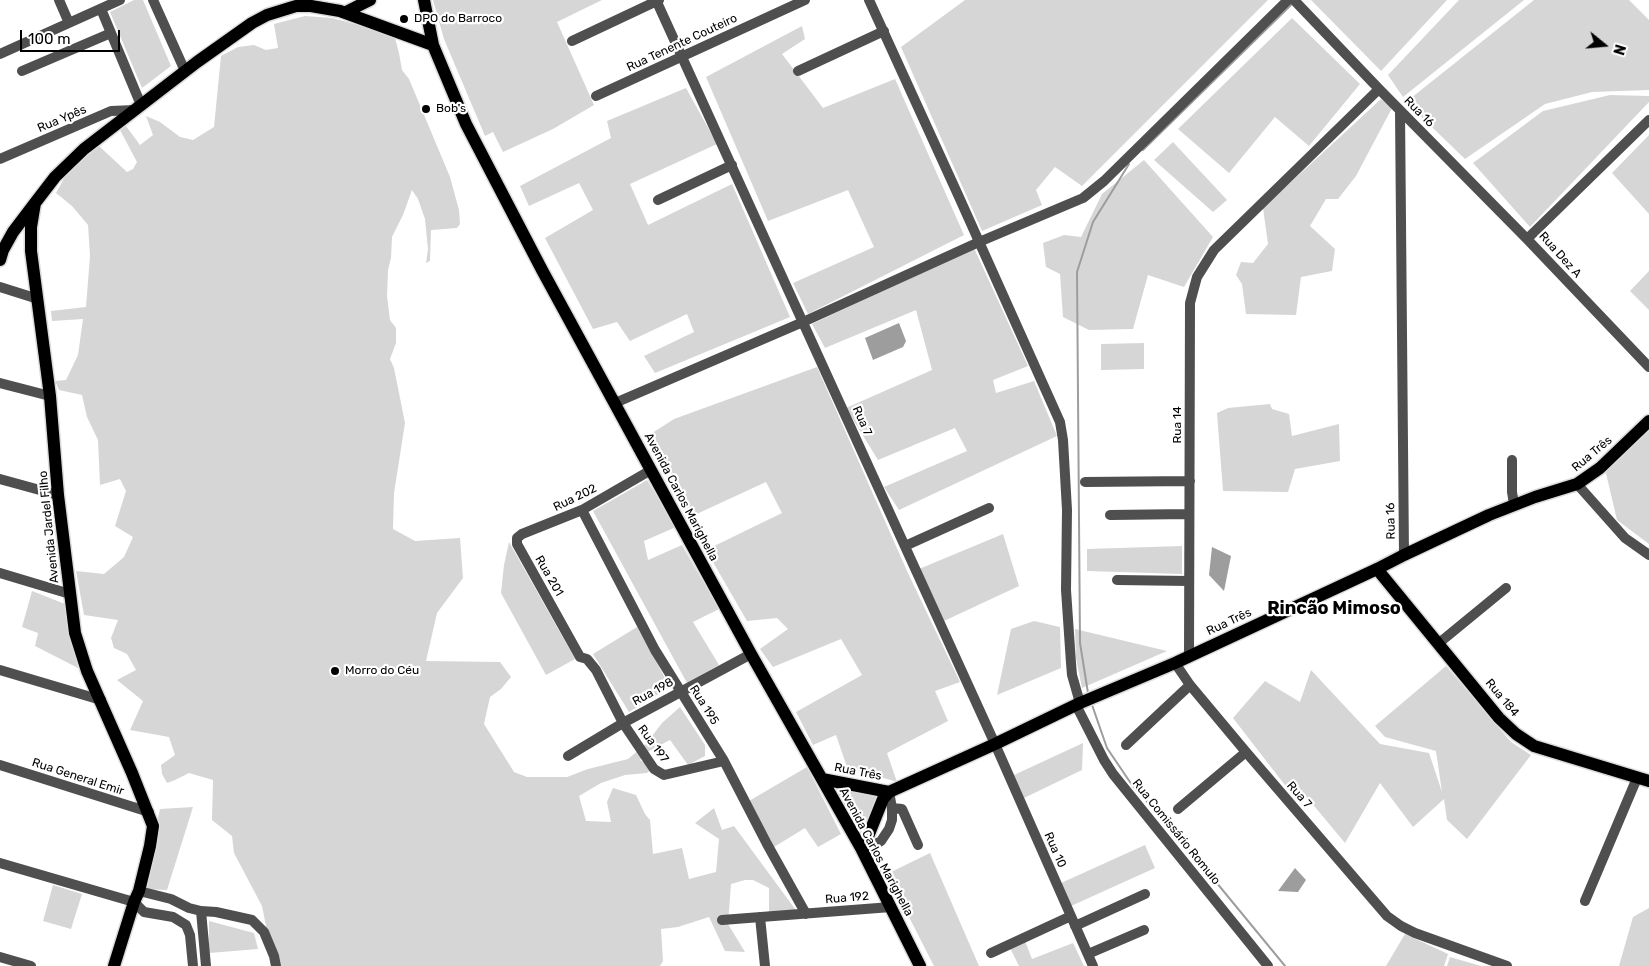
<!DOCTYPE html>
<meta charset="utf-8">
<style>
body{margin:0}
#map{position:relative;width:1649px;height:966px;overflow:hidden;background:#fff;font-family:Rubik,sans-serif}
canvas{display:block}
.north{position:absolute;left:1579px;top:20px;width:50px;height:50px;-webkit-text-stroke:4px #fff;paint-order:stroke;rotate:107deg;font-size:14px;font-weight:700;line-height:20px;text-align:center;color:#000}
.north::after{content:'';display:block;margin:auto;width:18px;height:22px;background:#000;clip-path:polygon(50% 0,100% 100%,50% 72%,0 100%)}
.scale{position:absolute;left:20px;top:30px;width:100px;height:22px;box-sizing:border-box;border:2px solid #000;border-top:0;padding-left:6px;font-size:15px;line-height:18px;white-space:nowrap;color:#000;-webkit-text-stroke:4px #fff;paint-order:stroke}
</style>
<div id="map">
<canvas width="1649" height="966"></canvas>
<div class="north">N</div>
<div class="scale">100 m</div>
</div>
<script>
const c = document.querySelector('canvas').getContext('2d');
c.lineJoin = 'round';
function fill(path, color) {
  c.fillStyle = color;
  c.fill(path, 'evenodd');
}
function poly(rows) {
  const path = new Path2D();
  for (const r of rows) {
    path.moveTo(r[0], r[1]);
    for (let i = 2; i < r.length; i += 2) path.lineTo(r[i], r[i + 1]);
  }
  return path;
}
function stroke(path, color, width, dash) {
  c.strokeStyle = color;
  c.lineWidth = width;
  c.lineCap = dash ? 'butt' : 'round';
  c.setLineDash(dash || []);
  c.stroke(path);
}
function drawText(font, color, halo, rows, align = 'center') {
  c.font = font + ' Rubik,sans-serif';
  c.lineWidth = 4.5;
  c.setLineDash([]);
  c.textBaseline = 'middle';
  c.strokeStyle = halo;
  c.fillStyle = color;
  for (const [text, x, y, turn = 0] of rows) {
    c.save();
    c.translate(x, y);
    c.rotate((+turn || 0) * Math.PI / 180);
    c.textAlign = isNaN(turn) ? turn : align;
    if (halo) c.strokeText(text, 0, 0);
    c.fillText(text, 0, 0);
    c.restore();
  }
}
fill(poly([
 [134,0,143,0,171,66,142,88,110,12],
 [433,0,602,0,557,22,594,105,553,129,503,152,493,132,485,136,444,39],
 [965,0,1268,0,1082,186,1055,167,1036,190,1042,205,982,231,901,47],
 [1311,0,1447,0,1381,71],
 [1459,0,1524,0,1403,97,1388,75],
 [1534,0,1629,0,1649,20,1649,90,1592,92,1545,104,1465,159,1406,102],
 [305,16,332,18,366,27,395,38,399,53,402,70,409,79,450,177,459,210,460,224,457,228,431,230,430,261,426,263,428,249,425,219,418,199,412,190,403,215,392,237,391,258,388,270,387,296,390,320,396,328,396,343,390,359,394,368,405,423,394,493,393,529,415,541,460,538,463,578,437,613,426,661,500,662,511,677,501,689,490,697,484,724,514,772,527,777,567,777,588,769,628,759,646,744,662,723,680,707,705,745,705,756,688,765,670,740,649,751,640,760,653,768,647,773,625,775,601,783,579,796,586,821,611,822,607,802,613,788,636,795,645,814,650,820,653,854,682,848,689,879,716,872,719,839,695,823,714,808,722,830,734,826,798,913,766,913,769,911,769,888,753,880,745,880,731,884,728,924,745,952,725,951,709,917,678,927,661,929,663,961,660,966,274,966,262,906,234,853,232,836,212,820,213,780,189,773,175,780,167,783,162,774,161,765,175,755,169,737,130,730,143,701,117,680,136,670,127,654,114,648,111,638,118,620,84,615,76,571,104,574,124,557,133,537,115,526,126,491,120,479,100,485,98,440,87,417,82,395,59,390,55,381,66,380,78,355,83,319,52,321,51,311,86,307,90,256,88,225,72,206,56,193,67,173,99,146,127,172,133,169,137,162,120,130,126,126,140,145,153,135,146,116,160,122,180,137,193,140,214,127,221,56,238,47,254,45,266,50,278,48,274,24],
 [1292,18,1360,84,1309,146,1275,117,1229,173,1178,129],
 [802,26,805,39,782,54,823,108,895,79,964,235,808,314,793,283,874,247,848,190,768,221,706,77],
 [686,88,717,144,630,184,648,225,732,184,790,317,655,373,644,356,694,332,687,314,630,341,617,322,593,329,545,238,593,210,579,183,529,206,520,186,611,138,607,121],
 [1610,95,1649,96,1649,102,1530,227,1473,163,1543,111],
 [1381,99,1392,108,1356,176,1338,199,1326,199,1310,226,1335,249,1332,271,1301,277,1296,315,1246,314,1242,284,1236,275,1241,262,1253,263,1268,244,1263,208],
 [1649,135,1649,214,1612,173],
 [1173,142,1227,200,1213,212,1154,160],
 [1144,160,1213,237,1184,287,1148,275,1133,329,1089,330,1063,317,1060,274,1046,267,1043,243,1064,235,1081,237,1102,194],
 [974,248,1028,366,993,380,996,393,1034,381,1057,436,899,510,884,487,967,451,955,428,878,460,846,408,932,370,916,310,825,348,812,324],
 [1649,271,1649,310,1630,291],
 [1144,343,1144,369,1101,370,1101,344],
 [817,367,907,571,960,682,935,691,948,721,887,753,897,782,847,767,836,735,813,745,796,712,862,675,841,639,773,667,760,649,788,629,777,618,747,621,706,550,782,513,766,482,688,518,646,437,674,419],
 [1270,404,1272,409,1289,414,1292,436,1339,424,1340,461,1295,469,1288,492,1223,491,1217,413,1228,408],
 [1649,427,1649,544,1617,520,1605,469],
 [647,480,676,527,644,541,648,560,682,545,719,609,693,622,719,665,687,683,593,511],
 [1003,534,1019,586,944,621,919,569],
 [509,542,575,659,546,675,501,593,504,565],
 [1182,546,1182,574,1087,571,1087,549],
 [32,591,65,604,78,668,35,646,38,633,22,627],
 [1034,621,1060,627,1061,668,997,695,1011,629],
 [637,627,670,687,629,712,593,654],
 [1075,629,1167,651,1082,688,1076,658],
 [1446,666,1511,742,1531,755,1467,839,1447,820,1444,799,1413,827,1380,783,1345,843,1295,783,1288,789,1233,718,1265,681,1300,702,1311,670,1380,744,1429,753,1442,792,1436,751,1385,737,1375,726],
 [1083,743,1082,770,1024,798,1014,775],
 [807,767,841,834,818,847,805,828,774,847,749,801],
 [830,786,876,793,879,800,864,835,860,835],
 [193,807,167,890,143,889,160,809],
 [1145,845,1155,868,1071,906,1061,883],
 [930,853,979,966,934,966,887,874],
 [53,885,82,894,71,929,43,921],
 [1649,908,1649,966,1619,966,1633,917],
 [209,921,254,933,258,949,209,953],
 [1405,934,1448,954,1444,966,1386,966],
 [1025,941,1032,959,1073,943,1084,966,1019,966,1010,948],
 [1450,957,1481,966,1447,966]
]), '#d6d6d6');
fill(poly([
 [899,323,906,341,903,347,873,360,865,338],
 [1212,547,1231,556,1224,591,1209,575],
 [1295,868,1306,880,1298,892,1278,891]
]), '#9d9d9d');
stroke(poly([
 [1143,150,1291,5],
 [1088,693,1080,643,1077,272,1093,222,1129,164],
 [1091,702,1107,748,1132,785,1179,837,1285,966]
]), '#9d9d9d', 2);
const major = poly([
 [424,0,433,45,466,124,542,270,751,654,861,848,920,966],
 [346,12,370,0],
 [0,260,3,250,13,232,35,203],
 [1377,569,1499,718,1516,734,1534,746,1649,781],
 [822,779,889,792],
 [861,848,867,839,883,799,889,792,995,744,1080,703,1175,663,1377,569,1404,555,1489,515,1535,497,1577,484,1600,468,1649,421],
 [114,966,134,902,139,891,150,846,153,826,132,773,87,671,75,633,58,495,50,396,31,251,31,227,35,203,55,177,84,149,197,62,252,23,267,15,296,6,311,6,340,11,433,45]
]);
stroke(major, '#dbdbdb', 15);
stroke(poly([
 [59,0,69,23],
 [153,0,185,71],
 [656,0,995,744,1093,966],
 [869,0,959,197,1060,422,1063,440,1067,510,1066,590,1071,663,1072,675,1080,703],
 [1294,0,1379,89,1527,239,1649,367],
 [101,9,141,105],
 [572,41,659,0],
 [0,54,120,0],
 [22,71,111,33],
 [798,71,884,31],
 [596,96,805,0],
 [1400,111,1404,555],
 [0,159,111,111,135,110],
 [658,200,732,165],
 [1527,239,1649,120],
 [0,287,38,299],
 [0,383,50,396],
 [615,403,803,322,979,242,1083,198,1104,181,1288,0],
 [1512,460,1512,492,1514,504],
 [651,470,582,510,522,534,517,538,517,544,580,657,587,659,596,670,623,723,654,769,664,775,724,761],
 [0,479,58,495],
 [1085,482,1190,481],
 [1577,484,1625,538,1649,555],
 [582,510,655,650,724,761,767,844,806,914],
 [1110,515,1189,514],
 [905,546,989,508],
 [0,573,70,594],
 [1117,580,1189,581],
 [1439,643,1506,588],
 [1189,656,1190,303,1197,277,1214,250,1379,89],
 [1175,663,1190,685,1246,752,1387,916,1401,926,1415,933,1507,966],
 [0,670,101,700],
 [1076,705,1104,760,1113,774,1268,966],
 [1126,745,1190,685],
 [568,756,623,723,751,654],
 [0,765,149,812],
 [892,808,902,809,918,845],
 [1178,809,1246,752],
 [861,848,876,844,881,841,889,829,892,820,892,808,889,792],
 [0,863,134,902,144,912,173,917,186,925,190,935,193,966],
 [139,891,171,899,189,908,201,911,216,912,252,920,264,932,274,956,276,966],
 [1585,901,1637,778],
 [201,911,206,966],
 [760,917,765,966],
 [722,920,891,907],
 [1075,926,1145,894],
 [991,953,1071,916],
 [1088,954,1144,930],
 [0,957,31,966]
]), '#4f4f4f', 10);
stroke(major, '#000', 12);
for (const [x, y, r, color] of [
 [404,19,5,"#000"],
 [426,109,5,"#000"],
 [335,671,5,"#000"]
]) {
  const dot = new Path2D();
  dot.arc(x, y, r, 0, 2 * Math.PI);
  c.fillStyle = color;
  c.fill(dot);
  stroke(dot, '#fff', 2);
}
drawText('12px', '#000', '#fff', [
 ["DPO do Barroco",414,19],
 ["Bob's",436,109],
 ["Morro do Céu",345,671]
], 'left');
drawText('12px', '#000', '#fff', [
 ["Rua Tenente Couteiro",682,43,-25],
 ["Rua 16",1419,112,45],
 ["Rua Ypês",62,119,-23],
 ["Rua Dez A",1560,255,48],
 ["Rua 7",862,421,66],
 ["Rua 14",1178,425,-90],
 ["Rua Três",1592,454,-40],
 ["Avenida Carlos Marighella",681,497,62],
 ["Rua 202",575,498,-26],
 ["Rua 16",1391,521,-91],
 ["Avenida Jardel Filho",49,527,-96],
 ["Rua 201",549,576,60],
 ["Rua Três",1229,622,-25],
 ["Rua 198",653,692,-29],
 ["Rua 184",1502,698,50],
 ["Rua 195",704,705,58],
 ["Rua 197",653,744,54],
 ["Rua Três",858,772,11],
 ["Rua General Emir",78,777,18],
 ["Rua 7",1299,795,49],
 ["Rua Comissário Romulo",1176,832,51],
 ["Rua 10",1055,850,66],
 ["Avenida Carlos Marighella",876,852,62],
 ["Rua 192",847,898,-5]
]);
drawText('bold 18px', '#000', '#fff', [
 ["Rincão Mimoso",1334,609]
]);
</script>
